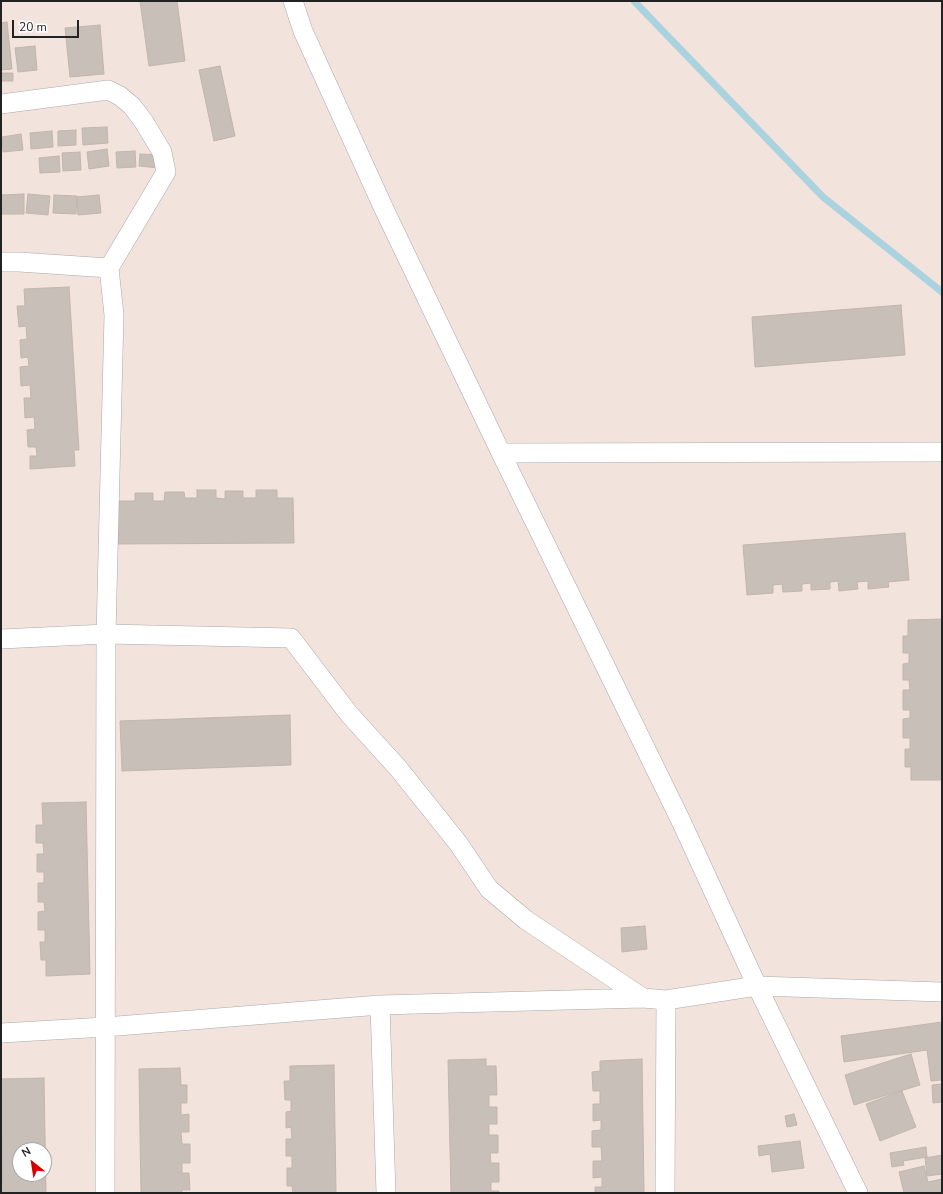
<!DOCTYPE html>
<style>
body{margin:0}
#map{position:relative;width:943px;height:1194px;overflow:hidden;background:#f2efe9;font-family:"Nunito Sans",sans-serif}
canvas{display:block}
.frame{position:absolute;inset:0;border:2px solid #222;pointer-events:none}
.north{position:absolute;left:12px;top:1142px;width:40px;height:40px;box-sizing:border-box;background:#fff;border:1px solid #a7a7a7;border-radius:50%;rotate:330deg;font-size:11px;font-weight:700;line-height:16px;text-align:center;color:#222}
.north::after{content:'';display:block;margin:auto;width:14px;height:18px;background:#d40000;clip-path:polygon(50% 0,100% 100%,50% 72%,0 100%)}
.scale{position:absolute;left:12px;top:20px;width:67px;height:18px;box-sizing:border-box;border:2px solid #222;border-top:0;padding-left:5px;font-size:12px;line-height:14px;white-space:nowrap;color:#222;-webkit-text-stroke:3px #fff;paint-order:stroke}
</style>
<div id="map">
<canvas width="943" height="1194"></canvas>
<div class="frame"></div>
<div class="north">N</div>
<div class="scale">20 m</div>
</div>
<script>
const c = document.querySelector('canvas').getContext('2d');
c.lineJoin = 'round';
function fill(path, color) {
  c.fillStyle = color;
  c.fill(path, 'evenodd');
}
function poly(rows) {
  const path = new Path2D();
  for (const r of rows) {
    path.moveTo(r[0], r[1]);
    for (let i = 2; i < r.length; i += 2) path.lineTo(r[i], r[i + 1]);
  }
  return path;
}
function stroke(path, color, width, dash) {
  c.strokeStyle = color;
  c.lineWidth = width;
  c.lineCap = dash ? 'butt' : 'round';
  c.setLineDash(dash || []);
  c.stroke(path);
}
fill(poly([
 [1,1,942,1,942,1193,1,1193],
 [20,1150,44,1150,44,1174,20,1174]
]), '#f3e3dd');
stroke(poly([
 [634,1,823,197,942,292]
]), '#aad3df', 7);
const building = poly([
 [140,1,177,1,185,61,149,66,140,1],
 [7,22,12,69,1,70,1,23,7,22],
 [100,25,104,74,70,77,65,28,100,25],
 [35,46,37,70,18,72,15,48,35,46],
 [220,66,235,136,214,141,199,70,220,66],
 [1,73,13,73,13,81,1,81,1,73],
 [107,127,108,143,83,145,82,128,107,127],
 [76,130,76,145,58,146,58,131,76,130],
 [52,131,53,147,31,149,30,133,52,131],
 [21,134,23,150,3,152,2,137,21,134],
 [107,149,109,166,89,169,87,152,107,149],
 [135,151,136,167,117,168,116,152,135,151],
 [80,152,81,170,63,171,62,153,80,152],
 [140,154,160,155,159,168,139,166,140,154],
 [59,156,60,172,40,173,39,158,59,156],
 [24,194,24,214,1,214,1,195,24,194],
 [28,194,50,196,48,215,26,213,28,194],
 [54,195,77,196,76,214,53,213,54,195],
 [99,195,101,213,78,215,77,197,99,195],
 [69,287,79,450,74,450,75,466,30,469,30,456,37,456,36,447,28,447,27,430,35,429,34,417,25,418,24,398,31,398,30,385,21,386,20,367,29,366,28,357,21,358,20,340,27,339,26,326,19,327,17,306,25,306,24,289,69,287],
 [901,305,905,355,755,367,752,317,901,305],
 [197,490,216,490,216,498,225,499,225,491,243,491,243,498,256,498,256,490,277,490,277,498,293,498,294,543,113,544,113,501,135,501,135,493,153,493,153,501,164,501,165,492,184,492,185,498,197,498,197,490],
 [905,533,909,580,888,582,889,587,868,589,868,581,857,582,858,589,839,591,838,581,830,582,830,589,811,590,811,583,802,584,802,591,783,592,782,584,773,585,773,593,747,595,743,545,905,533],
 [942,619,942,780,911,780,911,767,905,767,905,749,910,749,910,738,903,738,903,719,910,718,910,710,903,710,903,690,910,690,909,680,903,680,903,664,909,663,909,653,903,653,903,636,908,636,908,620,942,619],
 [290,715,291,765,122,771,120,721,290,715],
 [86,802,90,974,46,976,46,960,41,960,40,942,45,942,45,930,38,930,38,912,45,911,44,902,38,902,38,883,44,883,44,872,37,872,37,854,44,854,43,843,36,843,36,825,43,825,42,803,86,802],
 [645,926,647,949,622,952,621,928,645,926],
 [942,1022,942,1080,931,1081,927,1050,844,1062,841,1036,942,1022],
 [911,1054,920,1085,854,1105,845,1075,911,1054],
 [486,1059,486,1066,496,1066,497,1095,489,1095,489,1107,497,1107,497,1124,489,1124,489,1135,498,1135,498,1153,490,1153,491,1163,499,1163,499,1182,491,1182,491,1191,499,1191,499,1193,451,1193,448,1060,486,1059],
 [642,1059,644,1193,595,1193,595,1187,602,1187,602,1177,593,1178,593,1161,602,1161,601,1147,592,1147,592,1131,601,1130,601,1120,593,1121,593,1104,600,1104,600,1091,593,1091,592,1072,600,1071,600,1061,642,1059],
 [334,1065,336,1193,293,1193,292,1186,287,1186,287,1168,292,1168,292,1156,286,1156,286,1139,292,1139,291,1127,286,1128,286,1112,291,1111,291,1100,285,1100,284,1081,290,1081,290,1066,334,1065],
 [180,1068,181,1085,187,1085,187,1103,181,1103,181,1115,189,1114,189,1132,181,1132,182,1144,190,1144,190,1163,182,1163,182,1173,189,1173,190,1190,182,1190,182,1193,141,1193,139,1069,180,1068],
 [44,1078,46,1193,1,1193,1,1183,2,1183,1,1079,44,1078],
 [20,1150,44,1150,44,1174,20,1174,20,1150],
 [942,1084,942,1102,933,1103,932,1085,942,1084],
 [902,1091,916,1127,880,1141,866,1104,902,1091],
 [794,1114,797,1125,787,1127,785,1116,794,1114],
 [800,1141,804,1168,772,1172,770,1154,759,1156,758,1146,800,1141],
 [926,1147,927,1157,903,1161,904,1165,892,1167,890,1153,926,1147],
 [942,1155,942,1174,927,1176,925,1158,942,1155],
 [924,1166,928,1182,942,1179,942,1193,904,1193,899,1172,924,1166]
]);
fill(building, '#c7bfb8');
stroke(building, '#c4b6ab', 1);
const minor = poly([
 [293,1,303,31,384,209,501,453,681,821,757,986,858,1193],
 [1,104,108,90,120,96,132,106,144,122,162,152,166,172,109,268,114,315,106,634,105,1193],
 [1,262,19,262,109,268],
 [501,453,942,452],
 [1,639,106,634,291,638,349,714,398,768,458,843,489,889,526,920,643,998],
 [380,1005,386,1193],
 [1,1033,105,1027,380,1005,643,998,666,1000,757,986,942,992],
 [665,1193,666,1000]
]);
stroke(minor, '#a9a9a9', 20);
stroke(minor, '#fff', 19);
</script>
